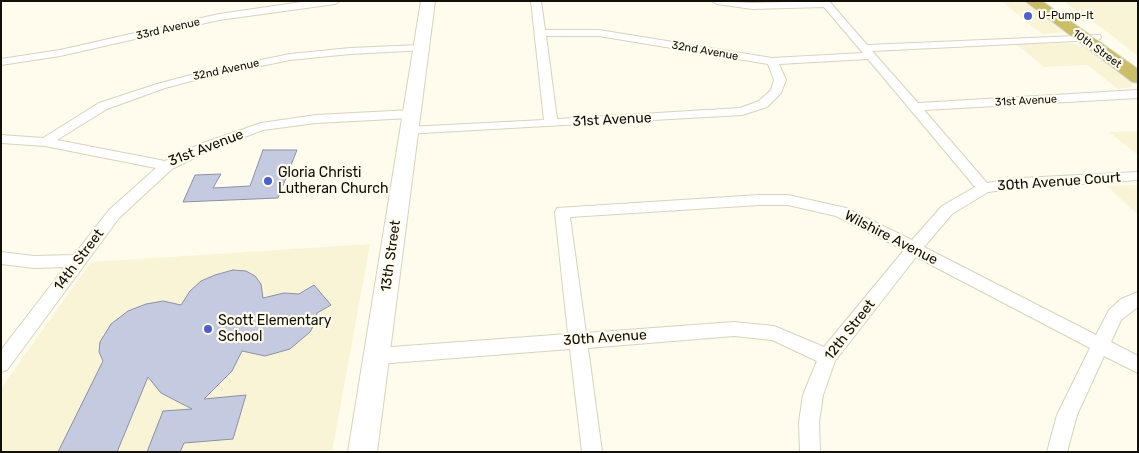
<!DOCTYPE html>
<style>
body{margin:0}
#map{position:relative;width:1139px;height:453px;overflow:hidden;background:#fffcee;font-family:Rubik,sans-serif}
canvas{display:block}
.frame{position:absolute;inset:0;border:2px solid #110f08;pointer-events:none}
</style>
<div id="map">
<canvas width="1139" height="453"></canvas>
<div class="frame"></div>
</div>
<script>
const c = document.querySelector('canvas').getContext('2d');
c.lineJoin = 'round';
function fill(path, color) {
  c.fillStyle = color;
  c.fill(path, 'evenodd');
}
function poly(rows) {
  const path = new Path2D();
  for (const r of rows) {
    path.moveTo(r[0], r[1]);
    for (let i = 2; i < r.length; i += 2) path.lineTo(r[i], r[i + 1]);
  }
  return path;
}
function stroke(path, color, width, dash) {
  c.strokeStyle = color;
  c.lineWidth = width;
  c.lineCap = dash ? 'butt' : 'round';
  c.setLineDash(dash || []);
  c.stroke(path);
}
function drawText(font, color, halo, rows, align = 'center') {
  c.font = font + ' Rubik,sans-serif';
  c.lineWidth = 4.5;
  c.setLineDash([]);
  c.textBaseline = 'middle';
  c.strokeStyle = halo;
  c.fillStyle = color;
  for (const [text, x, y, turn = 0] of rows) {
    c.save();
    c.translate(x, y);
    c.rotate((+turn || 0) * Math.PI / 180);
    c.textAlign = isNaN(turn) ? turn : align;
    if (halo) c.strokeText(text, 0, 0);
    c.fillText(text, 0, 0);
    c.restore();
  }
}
fill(poly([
 [1001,1,1024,1,1068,32,1042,34],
 [1063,1,1138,1,1138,56,1105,30],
 [1071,43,1084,47,1130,81,1133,87,1118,89,1087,65,1044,67,1016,44],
 [1138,131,1138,155,1109,132],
 [1138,185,1138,215,1107,186],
 [370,244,332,452,1,452,1,388,91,262]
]), '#faf4d6');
const building = poly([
 [263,150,297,150,278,198,183,202,195,175,221,174,213,188,250,186,263,150],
 [233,270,246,271,255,276,261,284,263,298,284,293,299,294,314,285,331,305,317,313,314,325,310,332,290,349,265,356,242,351,232,371,204,399,246,395,233,439,184,443,180,452,147,452,163,411,192,409,161,393,148,377,117,452,58,452,103,361,99,352,100,342,111,324,128,311,146,304,163,301,181,305,190,291,201,281,215,275,233,270]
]);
fill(building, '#c4cae0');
stroke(building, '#8b91a5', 1);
const street = poly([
 [309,1,340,1,335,4,219,20,60,56,1,65,1,59,60,50,219,14,309,1],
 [531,1,541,1,545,30,599,30,772,58,863,53,824,7,752,9,717,4,712,1,752,3,829,1,867,45,1100,35,1101,37,1100,39,1096,40,872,51,918,103,1138,90,1138,98,924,110,987,183,1021,178,1138,172,1138,180,1021,188,988,192,952,214,924,247,1096,335,1109,310,1121,299,1138,292,1138,307,1121,320,1111,342,1138,356,1138,373,1104,356,1077,415,1067,452,1047,452,1057,415,1090,348,916,257,835,361,823,395,819,422,820,452,800,452,799,422,803,395,817,361,772,340,734,336,588,348,602,452,582,452,570,349,378,364,372,361,369,356,372,351,378,348,568,334,555,212,557,208,759,195,788,195,846,208,912,240,942,206,975,187,868,59,779,64,786,80,781,93,767,107,742,115,404,134,402,131,408,127,544,120,531,1],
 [546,36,599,36,768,64,774,80,771,90,759,101,740,108,557,119,546,36],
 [759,205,788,205,836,216,904,250,824,347,774,326,734,322,586,333,570,217,759,205],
 [421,45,426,48,425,50,350,54,290,60,203,78,165,88,107,109,57,140,165,161,200,144,261,123,316,115,411,110,417,114,411,118,316,123,263,130,210,150,172,169,119,218,7,370,1,372,1,350,65,267,34,268,1,264,1,252,34,256,74,255,109,210,156,168,45,146,1,143,1,135,43,138,99,103,157,84,202,72,290,54,350,48,421,45]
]);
const secondary = poly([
 [421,1,435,1,377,452,348,452,421,1]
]);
const primary = poly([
 [1025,1,1042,1,1138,69,1138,83,1132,82,1025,1]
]);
stroke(street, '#d7d3bc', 2);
stroke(secondary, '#d7d3bc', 2);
stroke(primary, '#dedddc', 2);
fill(street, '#fff');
fill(secondary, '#fff');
fill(primary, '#cbbe67');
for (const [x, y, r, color] of [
 [1028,16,5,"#4c5ed3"],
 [268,181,5,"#4c5ed3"],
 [208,329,5,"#4c5ed3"]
]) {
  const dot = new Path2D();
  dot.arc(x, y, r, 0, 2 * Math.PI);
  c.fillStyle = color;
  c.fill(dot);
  stroke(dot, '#fffcee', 2);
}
drawText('11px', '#110f08', '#fffcee', [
 ["U-Pump-It",1038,16]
], 'left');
drawText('11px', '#110f08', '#fffcee', [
 ["33rd Avenue",168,29,-13],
 ["10th Street",1097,49,36],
 ["32nd Avenue",705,51,10],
 ["32nd Avenue",226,70,-12],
 ["31st Avenue",1026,101,-3]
]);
drawText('14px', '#110f08', '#fffcee', [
 ["31st Avenue",612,120,-3],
 ["31st Avenue",206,148,-21],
 ["30th Avenue Court",1059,182,-4],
 ["Wilshire Avenue",891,238,27],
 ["13th Street",391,256,-82],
 ["14th Street",79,260,-53],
 ["12th Street",850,330,-52],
 ["30th Avenue",605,338,-4]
]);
drawText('14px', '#110f08', '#fffcee', [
 ["Gloria Christi",278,173],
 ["Lutheran Church",278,189],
 ["Scott Elementary",218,321],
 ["School",218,337]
], 'left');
</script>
